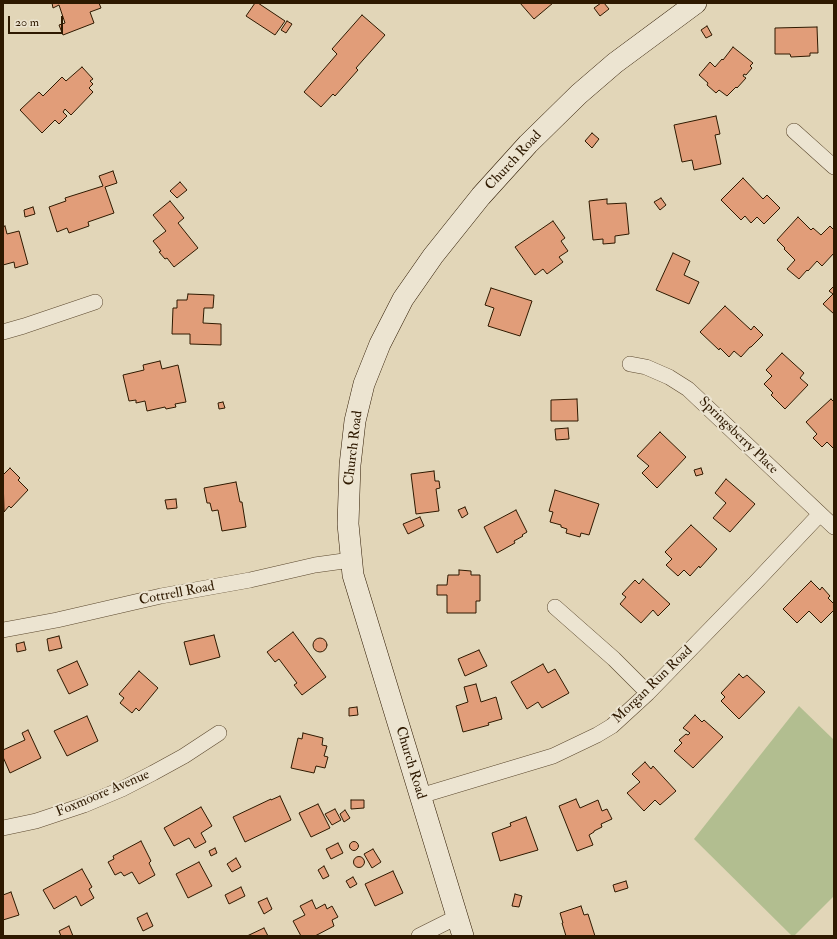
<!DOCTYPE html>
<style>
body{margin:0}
#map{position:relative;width:837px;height:939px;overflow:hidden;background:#e2d6b8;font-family:"IM FELL Double Pica",serif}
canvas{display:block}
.frame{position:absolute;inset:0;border:4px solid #2e1900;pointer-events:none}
.scale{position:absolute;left:8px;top:16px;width:55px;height:18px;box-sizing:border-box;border:2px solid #2e1900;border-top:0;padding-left:5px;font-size:12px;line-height:14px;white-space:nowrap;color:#2e1900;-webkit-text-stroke:3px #ece4d1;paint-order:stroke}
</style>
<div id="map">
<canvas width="837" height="939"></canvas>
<div class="frame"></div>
<div class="scale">20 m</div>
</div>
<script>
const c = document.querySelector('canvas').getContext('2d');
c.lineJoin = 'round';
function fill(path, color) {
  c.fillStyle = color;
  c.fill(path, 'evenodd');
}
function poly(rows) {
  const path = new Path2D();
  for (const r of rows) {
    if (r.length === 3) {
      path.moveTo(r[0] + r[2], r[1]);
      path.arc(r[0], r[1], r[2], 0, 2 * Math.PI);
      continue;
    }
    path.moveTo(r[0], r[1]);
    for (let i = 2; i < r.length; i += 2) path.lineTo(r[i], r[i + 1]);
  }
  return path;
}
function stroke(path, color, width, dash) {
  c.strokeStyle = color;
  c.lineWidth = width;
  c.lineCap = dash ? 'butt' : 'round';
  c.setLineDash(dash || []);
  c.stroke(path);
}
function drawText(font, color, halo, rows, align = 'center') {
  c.font = font + ' "IM FELL Double Pica",serif';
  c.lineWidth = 4;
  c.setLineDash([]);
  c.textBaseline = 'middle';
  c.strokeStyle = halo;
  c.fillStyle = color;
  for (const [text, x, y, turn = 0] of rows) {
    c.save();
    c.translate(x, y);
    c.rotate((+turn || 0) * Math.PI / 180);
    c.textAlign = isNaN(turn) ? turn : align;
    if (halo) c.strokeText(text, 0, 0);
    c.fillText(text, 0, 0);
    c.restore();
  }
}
fill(poly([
 [799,706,834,740,834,896,794,936,792,936,694,839]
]), '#b2be90');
const building = poly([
 [52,3,99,3,101,8,90,12,94,23,63,35,59,25,65,23,59,5,53,8,52,3],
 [255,3,258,3,285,21,275,35,246,16,255,3],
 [520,3,553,3,534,19,520,3],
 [601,3,604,3,609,9,600,16,594,8,601,3],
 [362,15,385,35,356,68,358,70,335,96,333,94,321,107,304,92,337,54,332,49,362,15],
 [287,21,292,24,286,33,281,30,287,21],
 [707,26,712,35,706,38,701,30,707,26],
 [817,27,818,53,810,53,810,56,791,57,790,54,775,54,775,28,817,27],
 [733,47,753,63,750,66,752,68,746,75,744,74,743,76,746,78,737,88,736,87,727,96,719,90,716,93,707,85,708,83,699,75,710,62,715,67,722,59,723,60,733,47],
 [82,67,93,79,90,81,93,84,89,88,93,92,71,115,65,109,63,112,67,116,59,124,55,120,42,133,20,110,39,92,43,96,62,77,66,81,82,67],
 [716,116,720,134,715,135,721,164,694,170,692,160,682,162,674,125,716,116],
 [592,133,599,139,592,148,585,141,592,133],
 [113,171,117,183,105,187,114,213,88,222,89,226,69,233,67,228,57,232,49,207,66,201,65,198,103,186,99,176,113,171],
 [743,178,763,199,767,195,780,208,764,224,757,217,751,223,745,216,741,220,721,200,743,178],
 [180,182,187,190,177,198,170,191,180,182],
 [661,198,666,205,660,210,654,202,661,198],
 [607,199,607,204,626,203,629,234,615,236,615,243,603,244,603,239,593,240,589,201,607,199],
 [170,201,184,218,178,223,198,248,174,267,167,258,165,259,159,252,161,251,153,241,166,231,153,215,170,201],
 [33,207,35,214,25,217,24,210,33,207],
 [798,217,811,230,813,228,821,235,830,226,834,230,834,253,822,266,817,261,808,271,807,270,799,279,787,269,795,260,784,249,785,248,777,240,798,217],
 [553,221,565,238,561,241,568,251,559,257,563,262,547,274,543,269,535,275,515,247,553,221],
 [5,226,7,234,19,231,28,264,15,268,14,262,3,265,3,227,5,226],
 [673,253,690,261,684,275,699,282,689,304,656,290,673,253],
 [834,286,834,314,823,304,833,294,829,291,834,286],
 [491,288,532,301,520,336,488,326,494,308,485,305,491,288],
 [188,294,214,295,213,308,204,308,203,323,221,324,221,345,190,344,190,334,172,334,173,308,177,308,177,300,187,300,188,294],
 [725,306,751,330,754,326,763,335,751,347,750,347,741,357,734,351,729,357,720,348,719,350,700,332,725,306],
 [782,353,804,373,800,378,808,385,785,409,771,395,773,393,764,384,772,376,766,370,782,353],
 [160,361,162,369,178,365,186,402,175,404,176,407,166,409,165,407,147,411,145,401,136,403,136,400,129,401,123,375,144,370,143,365,160,361],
 [577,399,578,421,551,421,551,400,577,399],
 [831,399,834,402,834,449,827,442,822,447,813,438,817,434,806,422,831,399],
 [223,402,225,408,219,409,218,403,223,402],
 [568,428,569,439,556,440,555,429,568,428],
 [660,432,686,457,657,488,642,473,649,466,637,456,660,432],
 [10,468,20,478,18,480,28,490,11,508,9,506,4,512,3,475,10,468],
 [701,468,703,474,696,476,694,470,701,468],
 [434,471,435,481,439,481,440,488,436,489,439,511,416,514,411,474,434,471],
 [726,479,755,504,730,532,713,518,726,503,715,493,726,479],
 [236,482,240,502,242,502,246,527,222,531,218,510,212,511,210,503,207,503,204,488,236,482],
 [555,490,599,504,589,535,581,533,580,537,566,533,567,529,561,527,561,525,550,522,553,512,549,511,555,490],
 [176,499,177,508,167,509,165,500,176,499],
 [465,507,468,514,462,518,458,510,465,507],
 [516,510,527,532,522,535,523,536,514,541,515,543,497,553,484,527,516,510],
 [420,517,424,526,408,534,403,524,420,517],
 [691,525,717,549,700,568,699,566,690,576,684,570,678,576,666,565,672,559,665,552,691,525],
 [459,570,471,571,471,575,480,575,480,601,476,601,476,613,447,613,447,595,437,595,437,585,447,585,448,575,459,575,459,570],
 [643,579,670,604,658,616,653,610,641,623,620,604,626,597,622,594,635,580,639,584,643,579],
 [811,581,820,590,822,587,830,596,828,598,834,604,834,610,821,623,809,611,797,623,783,609,811,581],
 [293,632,326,677,302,695,294,685,297,683,279,659,275,662,267,652,293,632],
 [214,635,220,657,190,665,184,642,214,635],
 [59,636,62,648,49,651,47,639,59,636],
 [320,645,7],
 [24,642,26,650,17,652,16,644,24,642],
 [479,650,487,666,465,676,458,659,479,650],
 [77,661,88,685,69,694,57,670,77,661],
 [543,664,548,673,555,669,569,693,542,708,538,702,527,709,511,682,543,664],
 [139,671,158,688,139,711,136,708,132,713,120,703,124,698,119,694,139,671],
 [739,674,743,678,747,675,765,692,739,719,721,701,725,697,721,693,739,674],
 [476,684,481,702,496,697,502,719,488,723,489,725,463,732,456,706,468,702,464,687,476,684],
 [357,707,358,715,349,716,349,708,357,707],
 [695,715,702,722,704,720,723,737,693,768,674,751,682,743,679,740,686,734,688,735,690,733,683,728,695,715],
 [87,716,98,741,67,756,54,731,87,716],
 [28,730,41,758,10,773,3,757,3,750,25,740,22,733,28,730],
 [303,733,323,738,322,745,327,746,324,756,328,757,325,768,316,766,314,773,291,768,298,738,302,739,303,733],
 [645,762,651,769,653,766,676,791,660,805,655,800,644,811,627,793,640,782,632,774,645,762],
 [280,796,291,820,245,842,233,817,271,799,271,800,280,796],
 [576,799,580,808,598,800,602,811,607,809,612,819,601,824,602,827,594,831,594,832,589,835,593,845,577,851,559,806,576,799],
 [351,800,364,800,364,808,351,809,351,800],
 [318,804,330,828,311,837,299,813,318,804],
 [201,807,212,826,201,833,206,842,195,848,189,838,174,846,164,828,201,807],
 [335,809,341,820,332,825,325,814,335,809],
 [345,810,350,818,344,822,340,814,345,810],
 [526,817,538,850,500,861,492,833,511,826,510,823,526,817],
 [141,841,151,861,149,863,155,875,139,884,132,872,124,876,121,872,115,875,108,862,114,859,113,856,141,841],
 [354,846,4.5],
 [338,843,343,853,331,859,326,849,338,843],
 [215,848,217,853,211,856,209,851,215,848],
 [373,849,381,862,372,868,364,854,373,849],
 [359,862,5.5],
 [236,858,241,867,232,872,227,864,236,858],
 [199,862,212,886,188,898,176,874,199,862],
 [324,866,329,876,323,879,318,870,324,866],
 [82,869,92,887,89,889,94,898,81,906,76,896,54,909,43,890,82,869],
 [393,871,403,893,375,906,365,884,393,871],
 [353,877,357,884,350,888,346,881,353,877],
 [626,881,628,888,615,892,613,885,626,881],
 [241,887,245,896,229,904,225,895,241,887],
 [11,892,19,915,3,920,3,895,11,892],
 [515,894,522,896,519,907,512,906,515,894],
 [267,898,272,909,264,914,258,902,267,898],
 [312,900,316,909,325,904,327,909,332,906,338,917,332,920,334,926,315,936,301,936,293,921,305,915,300,906,312,900],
 [581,906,584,915,588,914,595,936,566,936,562,923,563,923,560,913,581,906],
 [147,913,153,926,143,931,137,918,147,913],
 [69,926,73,936,61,936,59,931,69,926],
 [264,928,268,936,247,936,264,928]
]);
fill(building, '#e19d79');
stroke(building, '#2e1900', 1);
const street = poly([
 [794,131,834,167],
 [3,332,24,326,95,302],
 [630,364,646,367,669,377,688,389,834,527],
 [555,607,614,659,648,693],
 [3,630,57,620,161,596,250,580,315,565,351,560],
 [420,796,553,756,597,735,612,726,648,693,755,583,820,514],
 [3,828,36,821,84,805,122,789,153,773,184,756,219,733],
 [419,936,457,917]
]);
const secondary = poly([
 [463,936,353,575,348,524,350,465,355,421,364,384,380,344,403,299,433,256,481,196,528,144,579,94,615,63,696,3]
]);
stroke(street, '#5b482e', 16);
stroke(secondary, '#2e1900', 22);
stroke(street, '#ece4d1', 15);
stroke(secondary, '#ece4d1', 21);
drawText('14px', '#2e1900', '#ece4d1', [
 ["Church Road",514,161,-47],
 ["Springsberry Place",738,436,44],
 ["Church Road",354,448,-83],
 ["Cottrell Road",177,594,-11],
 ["Morgan Run Road",653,685,-44],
 ["Church Road",410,763,73],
 ["Foxmoore Avenue",103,794,-23]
]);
</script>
